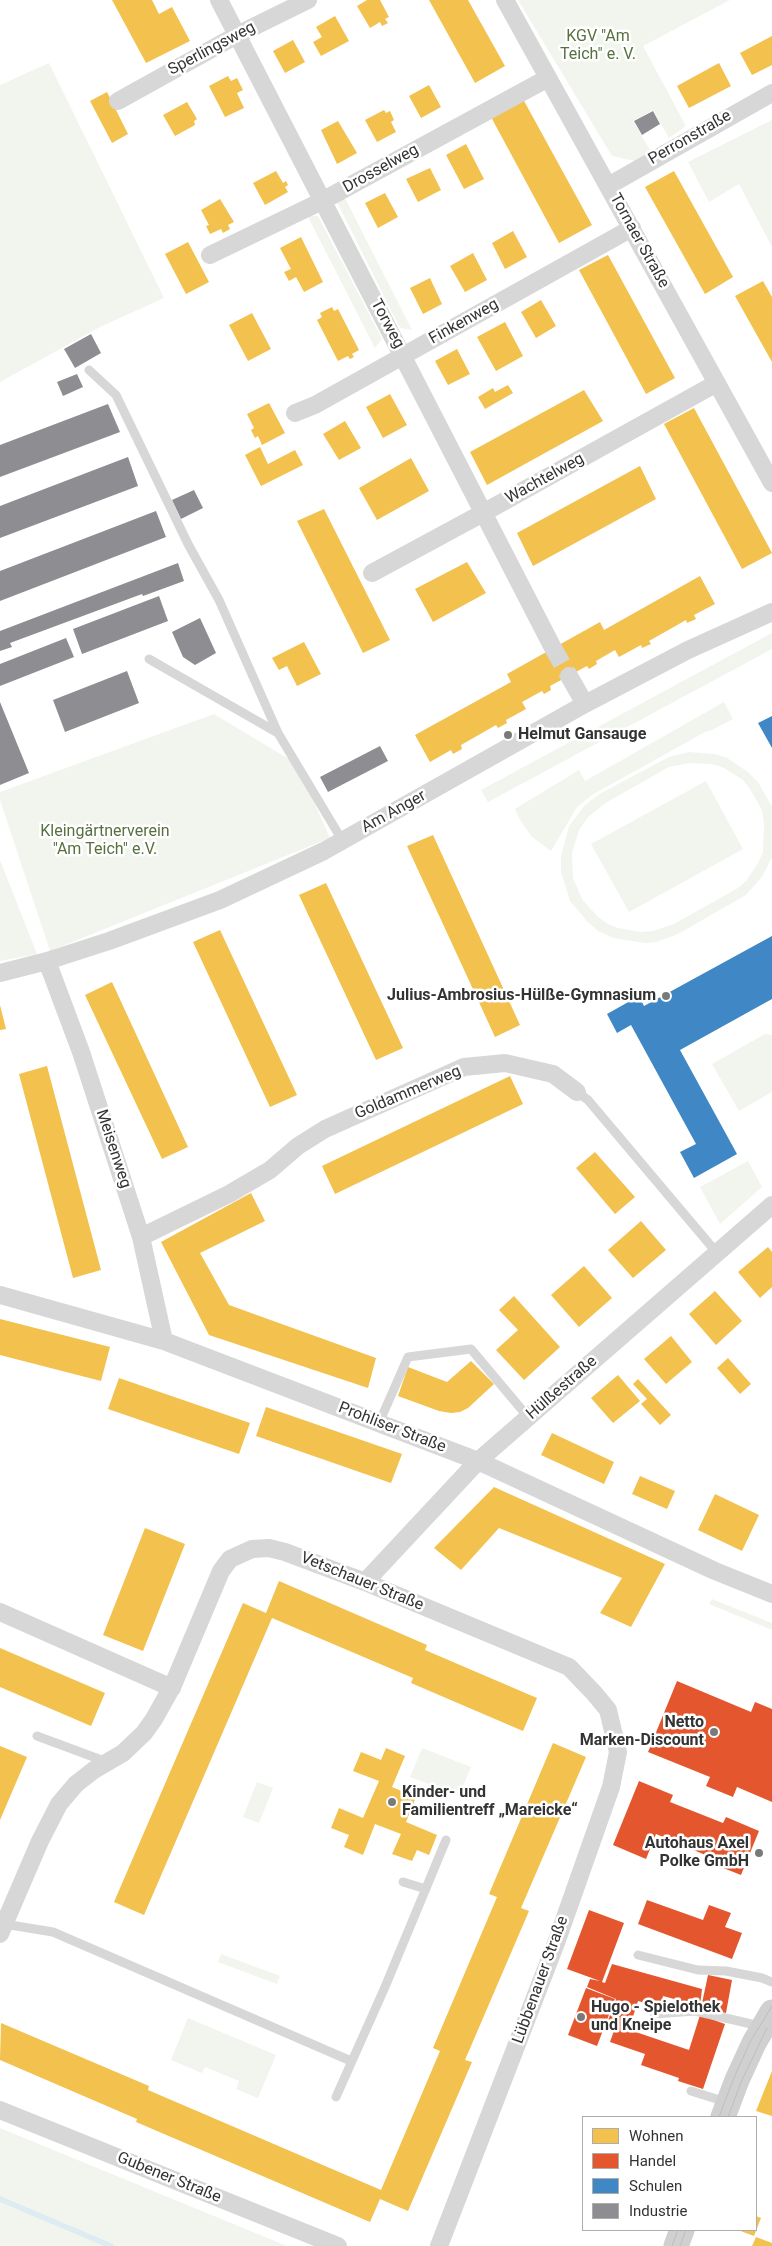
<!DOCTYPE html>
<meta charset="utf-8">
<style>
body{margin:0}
#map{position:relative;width:772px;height:2246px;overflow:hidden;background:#fff;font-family:Roboto,sans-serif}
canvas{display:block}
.legend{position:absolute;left:582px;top:2116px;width:175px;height:115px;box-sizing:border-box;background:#fff;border:1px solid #adadad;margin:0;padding:6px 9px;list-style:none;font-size:15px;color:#333}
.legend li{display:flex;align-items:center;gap:10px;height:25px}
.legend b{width:25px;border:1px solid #adadad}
</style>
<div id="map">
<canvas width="772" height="2246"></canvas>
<ul class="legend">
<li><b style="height:14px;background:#f2c14e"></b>Wohnen</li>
<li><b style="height:14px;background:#e4572e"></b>Handel</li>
<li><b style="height:14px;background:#3f88c5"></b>Schulen</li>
<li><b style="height:14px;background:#8d8d92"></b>Industrie</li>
</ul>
</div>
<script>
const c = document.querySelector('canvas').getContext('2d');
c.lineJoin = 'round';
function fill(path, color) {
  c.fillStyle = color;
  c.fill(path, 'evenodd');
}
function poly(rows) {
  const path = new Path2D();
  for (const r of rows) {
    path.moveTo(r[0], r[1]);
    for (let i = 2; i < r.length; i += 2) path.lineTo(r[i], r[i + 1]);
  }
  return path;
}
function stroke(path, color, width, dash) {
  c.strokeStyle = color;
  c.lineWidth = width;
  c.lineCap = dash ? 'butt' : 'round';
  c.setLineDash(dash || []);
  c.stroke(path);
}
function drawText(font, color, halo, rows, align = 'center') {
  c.font = font + ' Roboto,sans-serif';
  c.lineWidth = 5;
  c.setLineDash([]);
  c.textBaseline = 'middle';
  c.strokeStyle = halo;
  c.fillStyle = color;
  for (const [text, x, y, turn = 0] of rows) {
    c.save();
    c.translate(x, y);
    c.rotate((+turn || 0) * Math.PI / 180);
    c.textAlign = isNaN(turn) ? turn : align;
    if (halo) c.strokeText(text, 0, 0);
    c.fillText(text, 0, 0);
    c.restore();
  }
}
fill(poly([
 [518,0,730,0,643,46,686,126,669,138,653,110,633,121,651,152,635,161,612,156],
 [49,63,164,298,100,327,0,382,0,85],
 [772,120,772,247,739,184,709,202,688,162],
 [343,194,412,330,400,328,337,202],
 [307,215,318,216,382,339,375,348],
 [772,633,772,649,488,802,481,790],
 [724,702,733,719,710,731,705,732,592,795,577,807,551,851,532,837,520,820,515,809,579,770,585,781],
 [214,714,297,764,330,838,50,951,0,800,0,792],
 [689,752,715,754,727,758,748,772,758,782,772,807,772,857,762,877,746,895,678,934,656,942,645,943,613,938,598,931,587,921,570,901,561,872,561,856,569,826,585,805,601,793,669,757],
 [690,763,712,764,724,768,743,780,750,789,762,810,764,824,763,852,758,863,746,881,738,888,674,924,653,931,640,932,618,928,608,924,598,917,582,899,573,878,572,853,579,830,588,817,607,802,669,767],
 [706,781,743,849,629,912,591,844],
 [0,860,37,954,0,961],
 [765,1034,772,1035,772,1092,739,1111,712,1064],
 [748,1161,762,1187,720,1224,700,1187],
 [712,1599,772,1623,772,1630,709,1604],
 [422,1748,471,1767,459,1796,410,1777],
 [257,1782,273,1788,259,1823,243,1817],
 [221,1954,280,1976,277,1984,218,1962],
 [188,2018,276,2055,258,2098,236,2089,239,2081,205,2067,202,2073,171,2060],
 [0,2128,287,2246,0,2246]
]), '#f1f5ed');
fill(poly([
 [112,0,152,0,159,14,172,7,190,41,146,63],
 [367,0,380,0,389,17,385,19,388,23,382,26,380,22,370,28,357,6],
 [429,0,468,0,505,66,475,83],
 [335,16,349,41,321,56,313,42,322,37,316,27],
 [772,36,772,65,752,75,740,53],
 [293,40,305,62,285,73,273,51],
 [719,63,731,86,689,108,677,86],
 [228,76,231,81,237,78,243,90,237,93,244,108,225,117,209,86],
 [429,85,441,107,421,118,409,96],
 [107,92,128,134,112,143,90,101],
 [523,99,592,225,559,243,491,117],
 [187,102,197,119,194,121,195,125,175,136,163,115],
 [384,110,386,113,390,111,394,120,391,122,396,132,377,142,365,120],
 [338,121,357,153,337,164,321,130],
 [466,144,484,179,464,189,446,155],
 [430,168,441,190,418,202,406,179],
 [276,171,283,183,286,181,288,185,285,187,288,192,265,205,253,183],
 [674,171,733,277,705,294,645,187],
 [385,193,398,217,378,228,365,203],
 [220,199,234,222,228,225,230,229,223,233,221,229,210,234,206,226,209,225,201,210],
 [513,231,527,257,505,269,492,243],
 [301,237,323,282,304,292,296,277,289,281,284,272,291,269,280,248],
 [188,242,209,282,186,294,165,254],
 [473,253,487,280,465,292,450,266],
 [608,255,675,378,646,394,579,270],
 [430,278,442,304,423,314,410,288],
 [763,281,772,297,772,362,735,296],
 [541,300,556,326,536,338,521,312],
 [332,307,334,311,338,309,359,350,352,354,354,357,350,359,348,356,338,361,317,320,322,317,320,313],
 [252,313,271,349,248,361,229,325],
 [505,322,523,356,496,371,477,337],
 [457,349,470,374,448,385,435,361],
 [508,385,513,393,485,409,478,397,493,388,495,392],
 [584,390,603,421,487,485,470,452],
 [390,394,407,425,383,438,366,407],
 [269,403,285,433,262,445,258,436,255,438,251,430,254,428,247,414],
 [694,408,772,553,742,569,664,424],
 [345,421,361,448,339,460,323,434],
 [260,447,268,464,295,450,303,465,261,486,245,455],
 [411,458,429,491,377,520,359,488],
 [640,466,656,499,533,566,517,533],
 [324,509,390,640,363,653,297,521],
 [467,562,486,593,433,622,415,589],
 [700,576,715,604,694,615,696,619,687,623,686,620,649,641,651,644,642,648,641,645,619,657,615,650,596,661,597,664,589,669,587,666,550,686,551,690,544,694,542,691,522,702,526,709,506,720,507,723,498,728,496,725,461,745,462,749,453,754,451,750,430,762,415,735,511,682,507,674,600,622,604,630],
 [304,642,321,674,297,686,287,666,279,670,272,658],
 [433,835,520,1025,495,1037,407,846],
 [326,883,403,1048,376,1060,299,895],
 [220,930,297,1095,270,1107,193,942],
 [112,982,188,1147,162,1159,85,995],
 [0,1005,6,1029,0,1030],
 [47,1066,101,1270,73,1278,19,1074],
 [510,1076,523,1104,335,1194,322,1166],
 [595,1152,635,1197,615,1214,576,1168],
 [251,1193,265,1221,200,1253,229,1305,376,1358,368,1388,209,1335,161,1242],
 [641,1221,666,1250,633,1278,608,1250],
 [768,1247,772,1252,772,1287,760,1298,738,1272],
 [584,1266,612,1298,579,1327,551,1295],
 [715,1291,742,1321,716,1345,689,1314],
 [514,1296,560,1347,524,1380,496,1350,518,1330,499,1310],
 [0,1319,110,1347,101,1381,0,1355],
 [671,1336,692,1362,666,1384,644,1359],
 [728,1358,751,1384,740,1394,717,1368],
 [471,1361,494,1384,468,1408,460,1412,451,1413,439,1411,398,1396,408,1367,447,1382],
 [618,1375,640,1401,613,1423,591,1398],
 [119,1378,250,1423,239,1454,108,1409],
 [638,1379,671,1415,660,1425,641,1404,647,1399,633,1384],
 [266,1407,402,1454,391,1483,256,1436],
 [552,1433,614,1462,604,1484,541,1455],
 [640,1476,675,1491,667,1509,632,1494],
 [494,1487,665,1564,631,1627,600,1613,622,1578,499,1528,461,1570,434,1548],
 [715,1494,759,1515,742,1551,698,1530],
 [145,1528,185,1544,143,1651,103,1635],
 [279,1581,427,1645,425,1650,537,1698,523,1731,411,1683,413,1678,272,1618,144,1915,114,1902,243,1603,266,1613],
 [0,1648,105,1693,91,1726,0,1687],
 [553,1743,586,1757,521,1908,529,1911,465,2060,472,2062,408,2211,380,2199,370,2222,136,2122,137,2119,0,2060,1,2023,149,2086,148,2090,381,2190,440,2051,433,2048,497,1897,489,1894],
 [0,1746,27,1757,0,1820],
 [386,1748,405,1756,392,1787,416,1797,406,1822,437,1835,429,1855,417,1850,412,1861,392,1854,401,1834,375,1824,363,1855,344,1847,349,1835,331,1828,339,1808,363,1818,379,1781,353,1771,361,1752,381,1760],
 [772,2071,772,2116,756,2111],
 [756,2216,761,2218,754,2236,738,2230,756,2230],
 [756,2237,772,2243,772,2246,752,2246]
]), '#f2c14e');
fill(poly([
 [677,1681,751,1712,755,1702,772,1709,772,1802,737,1787,733,1797,706,1786,710,1777,648,1752],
 [639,1781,673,1795,670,1802,723,1823,726,1817,759,1831,741,1875,708,1862,710,1857,656,1834,646,1859,613,1845],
 [647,1900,703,1920,709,1905,731,1913,725,1927,742,1933,732,1959,638,1924],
 [589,1910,624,1923,602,1982,605,1983,612,1964,702,1989,700,2006,663,1996,661,2007,638,2001,629,2029,618,2026,689,2050,700,2015,725,2024,703,2089,678,2081,679,2078,641,2065,645,2054,610,2042,616,2025,607,2023,616,1999,587,1987,590,1979,600,1981,567,1969],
 [708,1975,732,1980,726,2013,701,2008],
 [586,1988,615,1999,597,2046,568,2035]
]), '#e4572e');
fill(poly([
 [772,716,772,748,758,723],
 [772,936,772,999,680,1050,737,1154,694,1178,680,1152,696,1144,631,1025,617,1033,607,1014,639,996,644,1006]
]), '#3f88c5');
fill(poly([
 [653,111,660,124,642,135,634,121],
 [91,334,101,353,75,368,64,349],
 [77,374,83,387,63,396,57,382],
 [108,404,120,432,0,477,0,445],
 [128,457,138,486,0,538,0,506],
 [194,490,203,508,181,519,172,500],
 [156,511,166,537,0,601,0,571],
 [178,563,184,581,143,596,142,594,10,643,12,647,0,651,0,631],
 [159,596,168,621,82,654,73,629],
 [200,618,216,653,195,665,183,657,172,632],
 [66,638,74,657,0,686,0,664],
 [127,671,139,703,65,732,53,700],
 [0,702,29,773,0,785],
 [380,746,388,761,328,792,320,777]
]), '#8d8d92');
stroke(poly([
 [0,2199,111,2246]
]), '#ddebf3', 5.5);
stroke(poly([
 [553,648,569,676]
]), '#d6d6d6', 18, [18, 9]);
stroke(poly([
 [89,370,116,395,188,544,219,600,278,733],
 [149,659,278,733,342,840],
 [577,1092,588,1100,717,1253],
 [379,1423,408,1357,471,1349,528,1417],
 [37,1736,107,1762],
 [403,1882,426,1889],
 [4,1924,53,1932,351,2061],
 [638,1955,698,1970,726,1971,762,1978,772,1982],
 [654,2014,695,2011,760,2026],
 [691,2091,726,2102],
 [336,2097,385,1987,446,1840]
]), '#d7d7d7', 9);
stroke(poly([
 [219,0,553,648],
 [505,0,772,483],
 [118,101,237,35,308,0],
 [608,186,772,93],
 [210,255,322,201,548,78],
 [295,413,315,405,632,228],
 [372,573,483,513,717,383],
 [569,676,585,704],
 [47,961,81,1052,141,1237,164,1341],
 [0,973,47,961,109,941,220,900,324,851,585,704,688,650,772,612],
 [141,1237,229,1194,270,1170,298,1146,325,1129,464,1067,505,1063,553,1074,577,1092],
 [0,1295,164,1341,478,1461,715,1571,772,1594],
 [365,1582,478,1461,772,1205],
 [0,1612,172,1688],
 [0,1934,40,1841,59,1804,76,1784,94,1770,123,1753,144,1733,154,1719,173,1685,221,1571,230,1559,252,1549,269,1548,285,1552,365,1582,569,1667,594,1693,608,1710,618,1752,611,1787,556,1943,439,2246],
 [0,2110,338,2246]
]), '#d7d7d7', 18);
stroke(poly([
 [723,2117,737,2080,754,2043,772,2012],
 [676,2246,682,2230]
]), '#d0d0d0', 25);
stroke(poly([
 [719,2117,733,2080,750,2042,772,2006],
 [728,2117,742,2080,767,2028],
 [672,2246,678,2230],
 [680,2246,686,2230]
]), '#bebebe', 1);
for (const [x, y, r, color] of [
 [508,735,5,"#7a7a7a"],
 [666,996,5,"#7a7a7a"],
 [714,1732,5,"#7a7a7a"],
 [392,1802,5,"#7a7a7a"],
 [759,1853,5,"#7a7a7a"],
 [581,2017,5,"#7a7a7a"]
]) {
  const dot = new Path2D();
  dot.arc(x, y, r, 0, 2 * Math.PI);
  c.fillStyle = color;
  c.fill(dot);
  stroke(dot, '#fff', 2);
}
drawText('16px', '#56703f', '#fff', [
 ["KGV \"Am",598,37],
 ["Teich\" e. V.",598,55],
 ["Kleingärtnerverein",105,832],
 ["\"Am Teich\" e.V.",105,850]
]);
drawText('16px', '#333', '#fff', [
 ["Sperlingsweg",212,49,-28],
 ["Perronstraße",690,138,-30],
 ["Drosselweg",381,169,-29],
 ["Tornaer Straße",639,241,61],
 ["Finkenweg",464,322,-29],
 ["Torweg",387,324,62],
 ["Wachtelweg",545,479,-29],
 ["Am Anger",394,812,-29],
 ["Goldammerweg",408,1093,-23],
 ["Meisenweg",113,1149,72],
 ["Hülßestraße",562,1388,-41],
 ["Prohliser Straße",392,1428,21],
 ["Vetschauer Straße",362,1582,22],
 ["Lübbenauer Straße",541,1980,-70],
 ["Gubener Straße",169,2178,22]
]);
drawText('bold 16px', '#333', '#fff', [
 ["Helmut Gansauge",518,735],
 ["Julius-Ambrosius-Hülße-Gymnasium",656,996,"right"],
 ["Netto",704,1723,"right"],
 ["Marken-Discount",704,1741,"right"],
 ["Kinder- und",402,1793],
 ["Familientreff „Mareicke“",402,1811],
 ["Autohaus Axel",749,1844,"right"],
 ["Polke GmbH",749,1862,"right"],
 ["Hugo - Spielothek",591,2008],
 ["und Kneipe",591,2026]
], 'left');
</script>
